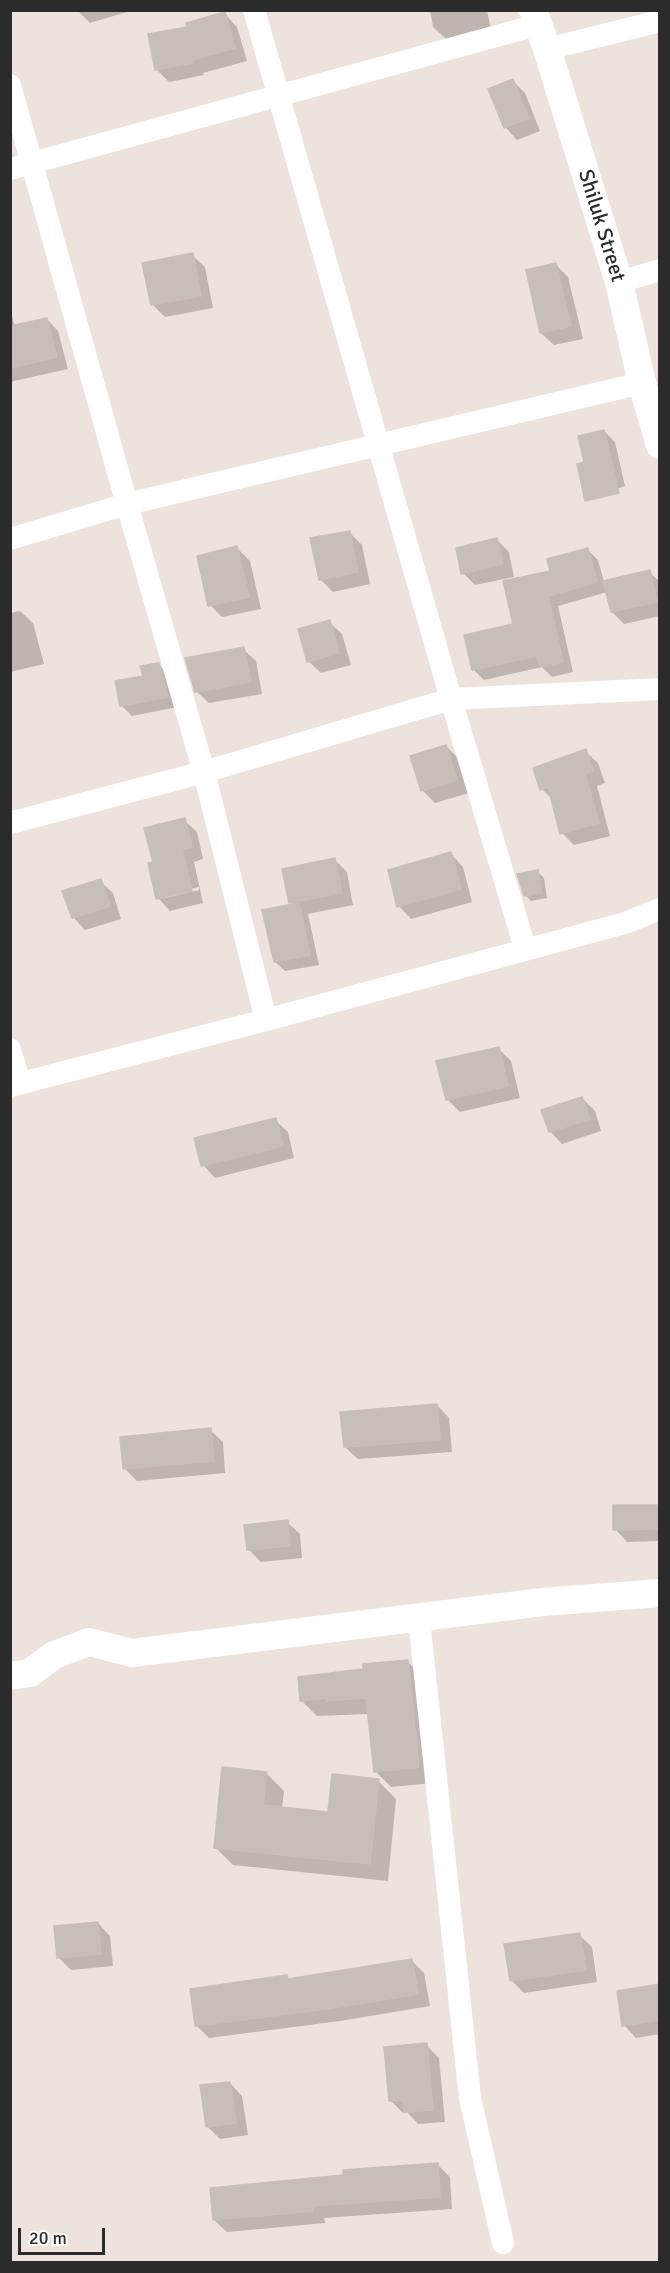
<!DOCTYPE html>
<style>
body{margin:0}
#map{position:relative;width:670px;height:2273px;overflow:hidden;background:#eee3dc;font-family:Signika,sans-serif}
canvas{display:block}
.frame{position:absolute;inset:0;border:12px solid #2b2b2b;pointer-events:none}
.scale{position:absolute;left:18px;top:2228px;width:87px;height:27px;box-sizing:border-box;border:3px solid #2b2b2b;border-top:0;padding-left:8px;font-size:18px;line-height:21px;white-space:nowrap;color:#2b2b2b;-webkit-text-stroke:4px #fff;paint-order:stroke}
</style>
<div id="map">
<canvas width="670" height="2273"></canvas>
<div class="frame"></div>
<div class="scale">20 m</div>
</div>
<script>
const c = document.querySelector('canvas').getContext('2d');
c.lineJoin = 'round';
function fill(path, color) {
  c.fillStyle = color;
  c.fill(path, 'evenodd');
}
function poly(rows) {
  const path = new Path2D();
  for (const r of rows) {
    path.moveTo(r[0], r[1]);
    for (let i = 2; i < r.length; i += 2) path.lineTo(r[i], r[i + 1]);
  }
  return path;
}
function stroke(path, color, width, dash) {
  c.strokeStyle = color;
  c.lineWidth = width;
  c.lineCap = dash ? 'butt' : 'round';
  c.setLineDash(dash || []);
  c.stroke(path);
}
function drawText(font, color, halo, rows, align = 'center') {
  c.font = font + ' Signika,sans-serif';
  c.lineWidth = 4.5;
  c.setLineDash([]);
  c.textBaseline = 'middle';
  c.strokeStyle = halo;
  c.fillStyle = color;
  for (const [text, x, y, turn = 0] of rows) {
    c.save();
    c.translate(x, y);
    c.rotate((+turn || 0) * Math.PI / 180);
    c.textAlign = isNaN(turn) ? turn : align;
    if (halo) c.strokeText(text, 0, 0);
    c.fillText(text, 0, 0);
    c.restore();
  }
}
fill(poly([
 [77,10,126,10,127,12,90,23],
 [430,10,487,10,491,29,446,39,433,27],
 [225,14,237,27,247,61,203,73,204,75,169,82,156,69,189,28],
 [513,81,525,93,540,131,517,140,505,127],
 [192,255,205,267,213,308,165,317,152,304],
 [556,265,568,277,583,339,554,345,541,333],
 [10,308,15,327,47,319,58,331,68,369,10,382],
 [604,431,615,442,625,486,601,494],
 [350,533,362,545,370,584,333,592,320,579],
 [497,540,509,552,514,577,475,585,463,573],
 [237,548,250,561,261,609,222,617,210,605],
 [588,550,598,560,604,582,649,572,660,582,660,616,624,624,612,612,607,592,558,606,573,672,552,677,542,667,484,680,473,669,515,625,552,572],
 [20,611,33,623,44,664,10,672,10,613],
 [329,622,342,634,351,665,321,673,308,661],
 [243,649,256,661,262,694,209,703,196,691],
 [158,664,169,675,178,707,132,716,121,705],
 [446,746,459,759,469,793,435,803,423,791,412,757],
 [585,751,598,763,605,783,597,786,610,836,574,845,562,833,553,800,542,789],
 [184,820,197,832,203,859,194,862,203,903,170,911,158,898,155,863],
 [199,887,199,890,165,898,165,895],
 [451,854,463,867,472,902,411,919,399,906],
 [334,859,347,872,353,905,308,914,319,965,285,971,275,962,294,905,291,902],
 [538,872,544,878,547,898,531,901,525,895],
 [100,881,113,893,121,919,85,930,73,917],
 [498,1048,511,1061,520,1098,460,1112,447,1099],
 [582,1098,595,1111,601,1131,562,1144,550,1131],
 [275,1120,288,1132,294,1158,215,1178,203,1165],
 [437,1405,449,1418,452,1452,358,1459,345,1447],
 [210,1430,223,1442,225,1473,137,1481,125,1469],
 [660,1506,660,1541,627,1542,615,1529],
 [287,1522,300,1534,302,1558,261,1562,249,1550],
 [407,1661,423,1677,434,1783,391,1787,375,1771,369,1714,317,1716,301,1700,365,1670],
 [266,1773,284,1791,282,1809,329,1813,378,1781,396,1799,388,1881,233,1865,215,1847],
 [98,1923,110,1936,113,1966,71,1970,58,1957],
 [579,1935,592,1947,597,1982,524,1993,511,1980],
 [411,1960,424,1973,430,2006,340,2021,209,2038,196,2025,287,1977,290,1980],
 [660,1986,660,2034,636,2038,624,2025],
 [426,2045,439,2058,445,2122,418,2124,407,2112,403,2113,390,2100],
 [230,2083,242,2096,248,2135,220,2139,207,2126],
 [437,2164,450,2177,452,2209,324,2218,325,2223,227,2232,214,2220,345,2177]
]), '#0003');
const building = poly([
 [225,12,235,48,192,60,192,63,155,70,148,34,187,27,186,23,225,12],
 [513,79,529,118,504,128,488,89,513,79],
 [193,253,201,296,151,305,142,263,193,253],
 [556,263,571,326,540,333,526,270,556,263],
 [47,318,57,357,10,368,10,326,47,318],
 [604,430,619,493,585,501,577,464,584,462,578,436,604,430],
 [350,531,358,572,319,580,310,538,350,531],
 [497,538,503,564,461,574,456,548,497,538],
 [237,546,249,597,208,606,197,556,237,546],
 [588,548,597,582,548,596,563,662,540,667,537,656,472,670,464,635,513,624,503,581,550,571,547,559,588,548],
 [650,570,657,602,611,612,603,581,650,570],
 [330,620,339,653,307,662,298,629,330,620],
 [244,647,251,682,195,692,185,658,244,647],
 [159,663,168,697,120,706,115,681,143,676,140,666,159,663],
 [446,745,457,780,421,791,410,756,446,745],
 [586,749,593,771,585,774,599,823,560,834,548,787,540,790,533,768,586,749],
 [185,818,192,847,182,849,192,891,156,899,148,863,153,862,144,828,185,818],
 [451,852,461,889,397,907,388,870,451,852],
 [335,858,342,893,289,903,282,869,335,858],
 [538,870,542,893,524,896,517,874,538,870],
 [101,879,110,906,72,918,62,891,101,879],
 [299,903,310,955,274,962,262,910,299,903],
 [499,1047,508,1086,446,1100,436,1061,499,1047],
 [582,1097,590,1119,549,1132,541,1110,582,1097],
 [276,1118,283,1146,201,1166,194,1138,276,1118],
 [437,1404,440,1440,344,1447,340,1412,437,1404],
 [211,1428,214,1461,123,1469,120,1437,211,1428],
 [613,1505,660,1505,660,1529,613,1530,613,1505],
 [288,1520,290,1546,247,1550,244,1525,288,1520],
 [408,1660,419,1767,374,1772,366,1698,327,1701,327,1698,300,1701,298,1677,363,1669,363,1664,408,1660],
 [222,1767,267,1772,263,1805,328,1812,332,1774,379,1779,370,1864,214,1848,222,1767],
 [98,1922,101,1954,57,1958,54,1926,98,1922],
 [580,1933,586,1970,510,1981,504,1944,580,1933],
 [412,1959,418,1994,327,2009,195,2026,190,1989,287,1975,288,1979,412,1959],
 [660,1984,660,2020,622,2026,617,1991,660,1984],
 [427,2043,433,2110,404,2112,403,2100,389,2101,384,2047,427,2043],
 [230,2082,236,2123,206,2127,200,2085,230,2082],
 [438,2163,440,2197,313,2206,313,2211,213,2220,210,2188,343,2175,343,2170,438,2163]
]);
fill(building, '#c6beb8');
stroke(building, '#cabeb5', 1.5);
stroke(poly([
 [254,10,451,699,525,948],
 [547,49,660,21],
 [10,85,127,504,204,772,266,1020],
 [10,169,537,25],
 [619,282,660,270],
 [10,539,127,504,642,383],
 [10,823,204,772,451,699,660,689],
 [10,1049,20,1084],
 [10,1086,266,1020,625,923,660,909],
 [419,1619,470,2098,503,2243]
]), '#fff', 22);
stroke(poly([
 [533,10,547,49,619,282,642,383,660,445],
 [10,1676,30,1673,54,1655,89,1642,132,1653,543,1602,660,1593]
]), '#fff', 28);
drawText('21px', '#2b2b2b', '#fff', [
 ["Shiluk Street",601,226,73]
]);
</script>
